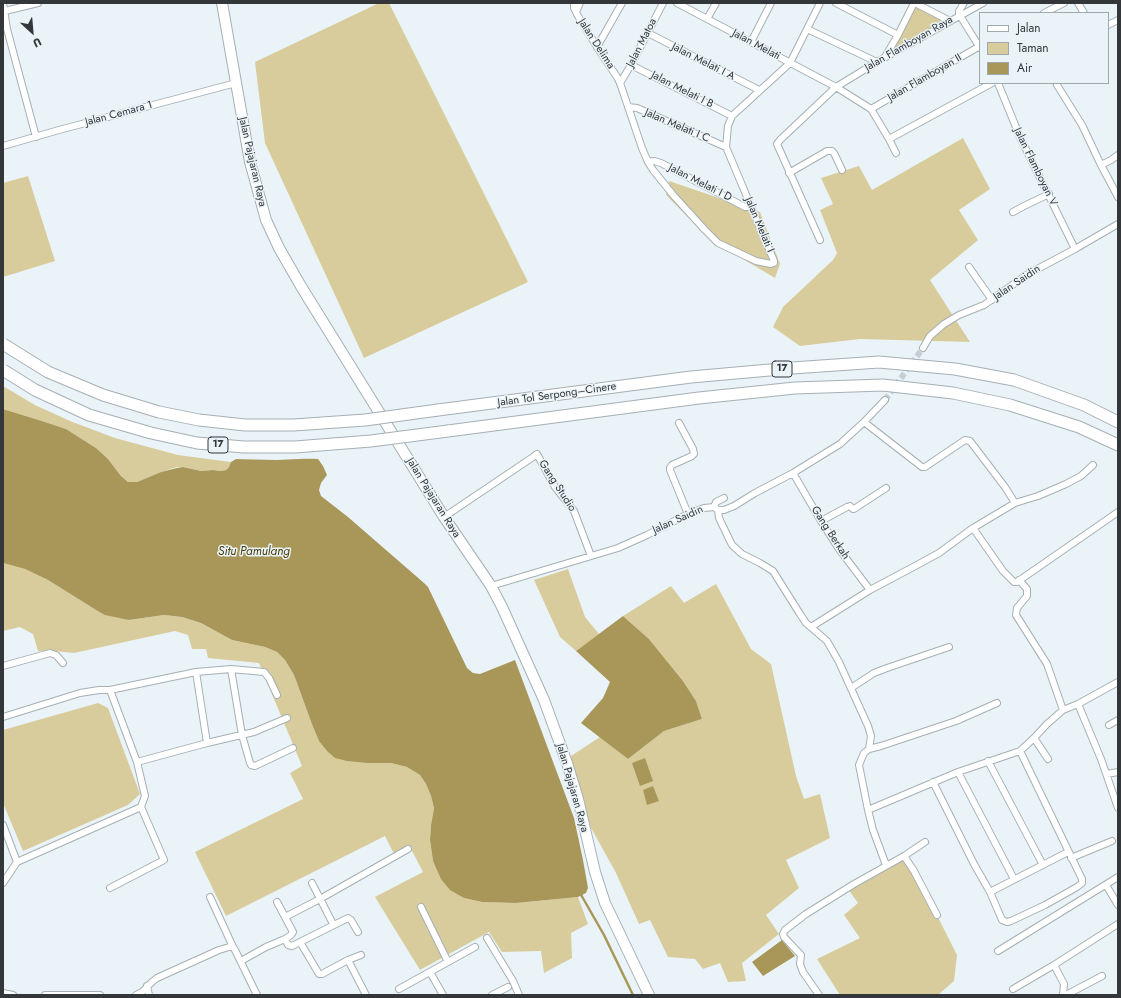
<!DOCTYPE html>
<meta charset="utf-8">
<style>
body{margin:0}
#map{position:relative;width:1121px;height:998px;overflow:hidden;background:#eaf4f8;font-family:Jost,sans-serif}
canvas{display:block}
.frame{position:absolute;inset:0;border:4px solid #333739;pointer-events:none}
.legend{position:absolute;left:979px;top:12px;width:130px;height:72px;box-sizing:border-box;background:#eaf4f8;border:1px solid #a1a8ac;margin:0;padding:5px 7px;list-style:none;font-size:12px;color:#333739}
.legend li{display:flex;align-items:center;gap:8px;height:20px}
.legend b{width:20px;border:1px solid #a1a8ac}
.north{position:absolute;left:12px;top:12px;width:40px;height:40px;-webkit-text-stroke:3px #eaf4f8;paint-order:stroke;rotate:154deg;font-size:11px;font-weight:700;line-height:16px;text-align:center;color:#333739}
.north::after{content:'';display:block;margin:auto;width:14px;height:18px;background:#333739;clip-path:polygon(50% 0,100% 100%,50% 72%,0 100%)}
</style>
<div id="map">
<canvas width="1121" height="998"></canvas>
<div class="frame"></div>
<ul class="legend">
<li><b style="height:5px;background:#fff"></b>Jalan</li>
<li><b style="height:11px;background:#d9cc9c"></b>Taman</li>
<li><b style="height:11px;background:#a99759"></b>Air</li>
</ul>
<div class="north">U</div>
</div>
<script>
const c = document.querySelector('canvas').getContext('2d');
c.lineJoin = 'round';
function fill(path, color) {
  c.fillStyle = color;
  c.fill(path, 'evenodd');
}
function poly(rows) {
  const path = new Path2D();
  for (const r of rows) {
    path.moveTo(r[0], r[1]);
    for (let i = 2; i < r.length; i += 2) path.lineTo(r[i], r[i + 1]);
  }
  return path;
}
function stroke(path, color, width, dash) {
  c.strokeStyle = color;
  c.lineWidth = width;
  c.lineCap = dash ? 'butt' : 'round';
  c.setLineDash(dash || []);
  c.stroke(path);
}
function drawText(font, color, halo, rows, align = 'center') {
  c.font = font + ' Jost,sans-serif';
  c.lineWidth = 3;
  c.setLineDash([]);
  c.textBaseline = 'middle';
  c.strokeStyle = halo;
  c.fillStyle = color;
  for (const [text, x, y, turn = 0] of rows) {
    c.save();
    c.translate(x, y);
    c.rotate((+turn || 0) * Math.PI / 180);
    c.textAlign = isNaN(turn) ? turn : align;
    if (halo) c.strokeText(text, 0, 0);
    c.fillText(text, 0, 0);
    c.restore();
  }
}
fill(poly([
 [379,3,389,3,528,282,364,358,265,143,255,62],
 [917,4,948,19,890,51],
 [963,138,990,189,959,210,978,240,930,280,970,342,860,339,800,346,773,327,783,307,833,260,837,253,820,210,833,204,821,178,859,166,872,190],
 [28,176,55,261,3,277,3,183],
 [669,181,760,212,780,264,775,278,711,240,666,195],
 [3,386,35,405,70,421,115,438,178,455,231,462,229,467,226,470,221,471,213,470,201,471,183,467,177,467,161,472,137,482,128,482,121,476,108,459,96,448,66,429,42,421,3,409],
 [3,563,25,569,48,580,96,610,129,620,164,615,182,617,201,623,232,640,265,647,277,652,285,660,294,675,313,727,319,741,368,763,391,763,407,767,420,775,426,784,431,796,434,808,431,825,430,840,433,861,464,898,482,902,516,903,578,897,588,924,571,933,572,958,544,973,541,951,502,952,489,932,420,970,375,897,423,872,410,847,394,854,385,836,226,916,195,852,303,799,290,773,302,766,259,663,208,658,206,649,192,649,188,635,175,631,74,653,55,651,38,651,33,634,20,627,3,631],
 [568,569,585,617,599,634,576,651,560,637,534,580],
 [716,584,751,649,771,664,796,776,804,799,820,794,830,838,786,860,799,888,766,915,779,934,742,963,746,981,728,982,720,963,703,969,695,959,668,957,650,920,639,924,616,873,590,826,568,758,600,737,628,759,664,731,702,719,696,701,683,681,649,639,623,616,671,586,684,603],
 [98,703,108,708,140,794,128,805,23,851,3,803,3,730],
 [905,852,957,955,954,981,938,995,840,995,817,959,860,938,844,915,858,903,848,889]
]), '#d9cc9c');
fill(poly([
 [3,409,42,421,66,429,96,448,108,459,121,476,128,482,137,482,161,472,177,468,183,467,201,471,213,470,221,471,226,470,229,467,231,462,236,459,300,458,318,459,323,466,327,475,321,483,319,490,321,496,348,517,424,583,428,587,467,668,473,673,480,674,515,660,574,818,583,860,588,888,586,893,578,897,516,903,482,902,464,898,450,890,441,879,433,861,430,840,431,825,434,808,431,796,426,784,420,775,407,767,391,763,368,763,347,761,335,758,328,752,319,741,313,727,294,675,285,660,277,652,265,647,232,640,201,623,182,617,164,615,129,620,105,615,96,610,48,580,25,569,3,563],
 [623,616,649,639,683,681,696,701,702,719,664,731,628,759,581,723,603,698,610,682,576,651],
 [645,758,653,781,640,786,632,763],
 [653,786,659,801,647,805,643,790],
 [782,940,795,956,763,976,752,962]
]), '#a99759');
fill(poly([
 [250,456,300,456,318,457,320,458,277,460,232,459,236,457]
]), '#eaf4f8');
stroke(poly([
 [580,893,604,935,633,995]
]), '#a99759', 2.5);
stroke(poly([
 [885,400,923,348]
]), '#c5ced2', 6, [6, 3]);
const street = poly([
 [3,3,7,29,36,137],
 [574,3,574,8,578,16,597,47,617,77,620,83,642,148,648,162,653,170,674,196,705,230,718,243,756,261,771,264,774,263,774,261,726,147,728,126,732,116,790,63,820,3],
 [677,3,836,87,871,109,889,139,896,153],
 [836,3,898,35],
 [915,3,950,21],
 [964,3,959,11,959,14,980,48],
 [1078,3,1084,13],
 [5,11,38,3],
 [576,12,580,3],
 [1044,13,1064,3],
 [707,19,716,3],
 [1108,25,1118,20],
 [807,29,877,62],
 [648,33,759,90],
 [751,42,771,3],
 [597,47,622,3],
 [885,57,898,35,914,3],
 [631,65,732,116],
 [620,83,631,65,663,3],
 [998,83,1020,137,1075,249],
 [1057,85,1082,125,1101,165,1118,197],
 [628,107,637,108,726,147],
 [871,109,980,46],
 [889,139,992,83],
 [3,146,59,130,236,83],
 [648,162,654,161,661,163,745,207,752,207],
 [1101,165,1111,160,1118,155],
 [789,173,827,151,832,151,834,153,842,170],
 [1013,212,1024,206,1049,194],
 [820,240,777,144,780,140,836,87,877,62,983,3],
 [969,267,992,300],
 [923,348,930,336,944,324,959,315,984,305,1028,274,1075,249,1118,224],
 [864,422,922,467,925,467,965,440,970,441,1005,487,1015,503],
 [679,423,693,449,694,454,692,456,672,465,670,468,670,470,688,514],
 [793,473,821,521,839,549,870,590],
 [714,507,716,502,724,498],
 [718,510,719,518,732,545,742,554,760,563,773,571,800,614,806,623,827,641,839,662,868,726,871,736,869,749,864,753,859,765,868,810,958,772,1020,751,1034,738,1047,724,1063,710,1078,704,1118,682],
 [444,517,533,457,537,454,555,487,574,511,591,556],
 [821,521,847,507,850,506,853,509,854,509,886,488],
 [973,528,1015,503,1038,496,1066,484,1081,476,1093,465],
 [1019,580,1027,589,1027,596,1017,608,1016,615,1047,664,1063,710],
 [491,586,618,548,647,535,688,514,704,508,714,507,718,510,724,510,734,506,755,493,793,473,840,444,864,422,885,400],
 [811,627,870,590,917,565,939,553,973,528,1003,571,1014,582,1017,582,1118,512],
 [3,666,50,653,56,655,63,663],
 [231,669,242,735,250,763,251,765,255,766,293,748],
 [196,672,207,743],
 [851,688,874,673,887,668,949,647],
 [110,690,196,672,231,669,264,672,269,678,277,695],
 [1078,704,1101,759,1118,808],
 [3,717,80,693,99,690,110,690,137,762,145,796,141,807,17,862],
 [1109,725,1118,720],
 [1034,738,1048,759],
 [869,749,881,746,956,721,997,703],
 [988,761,1043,865],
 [137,762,207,743,254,732,287,718],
 [958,772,1014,879],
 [1107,774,1118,772],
 [933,782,974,864,990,892,1002,920,1007,922,1011,921,1045,905,1077,887,1082,883,1082,879,1020,751],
 [868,810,873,830,886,865],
 [3,825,17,862],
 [904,856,925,842],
 [1071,858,1112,841],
 [3,883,17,862],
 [312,883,332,922],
 [1106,885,1118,905],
 [110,888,164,860,141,807],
 [990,892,1068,852],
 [210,897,233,947],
 [277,902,293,932,291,935,285,939],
 [421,907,448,962],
 [285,917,320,899,408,849],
 [487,938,513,981,519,995],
 [300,942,319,974,322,974,348,960],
 [998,951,1118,877],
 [361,955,348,960,366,995],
 [241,961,266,947,285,939,288,945,292,946,348,918,351,920,358,932],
 [1054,965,1064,984,1063,995],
 [430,972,443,995],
 [147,986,149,995],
 [399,989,475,947],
 [1013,989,1054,965,1118,924],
 [3,993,13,995],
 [45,995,100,995],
 [136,995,142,992,152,982,157,978,219,950,229,947,233,947,235,950,257,995],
 [492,995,508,987],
 [819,995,803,972,800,964,801,955,784,937,783,934,785,930,806,914,854,884,904,856,914,871,937,915],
 [1066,995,1102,976]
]);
const primary = poly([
 [222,3,250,162,266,220,279,248,302,288,444,517,491,586,502,607,544,700,567,763,578,799,595,872,605,903,649,995]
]);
const highway = poly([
 [438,410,691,377,792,368,879,362,955,369,1014,380,1084,405,1118,422],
 [448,431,699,398,795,388,883,385,953,393,1010,405,1079,427,1118,445]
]);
stroke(street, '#a6afb3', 8);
stroke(primary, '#a6afb3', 12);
stroke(highway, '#a6afb3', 13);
stroke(street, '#fff', 6);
stroke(primary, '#fff', 10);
stroke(highway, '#fff', 11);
const highwayBridge = poly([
 [3,344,48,372,103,395,159,412,199,420,245,425,294,425,365,420,438,410],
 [3,370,35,390,89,415,151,433,197,443,244,447,295,447,371,441,448,431]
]);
stroke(highwayBridge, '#a6afb3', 13, []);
stroke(highwayBridge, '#fff', 11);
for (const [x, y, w] of [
 [782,369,20],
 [218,445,20]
]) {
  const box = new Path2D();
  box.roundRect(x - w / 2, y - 8, w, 16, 3);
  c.fillStyle = '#eaf4f8';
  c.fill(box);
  stroke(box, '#333739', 1);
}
drawText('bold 10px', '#333739', null, [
 ["17",782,369],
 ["17",218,445]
]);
drawText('11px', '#333739', '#eaf4f8', [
 ["Jalan Matoa",642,43,-63],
 ["Jalan Delima",596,44,57],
 ["Jalan Flamboyan Raya",909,44,-30],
 ["Jalan Melati",756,45,28],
 ["Jalan Melati I A",703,62,27],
 ["Jalan Flamboyan II",925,78,-30],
 ["Jalan Melati I B",682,90,27],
 ["Jalan Cemara 1",119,114,-15],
 ["Jalan Melati I C",677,126,23],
 ["Jalan Pajajaran Raya",252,162,77],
 ["Jalan Flamboyan V",1035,167,64],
 ["Jalan Melati I D",700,183,27],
 ["Jalan Melati I",759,225,67],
 ["Jalan Saidin",1017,283,-34],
 ["Jalan Tol Serpong–Cinere",557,395,-8],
 ["Gang Studio",557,486,57],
 ["Jalan Pajajaran Raya",433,498,58],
 ["Jalan Saidin",678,520,-24],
 ["Gang Berkah",830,533,57],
 ["Jalan Pajajaran Raya",572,788,74]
]);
drawText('italic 12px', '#463904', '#eaf4f8', [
 ["Situ Pamulang",254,552]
]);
</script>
